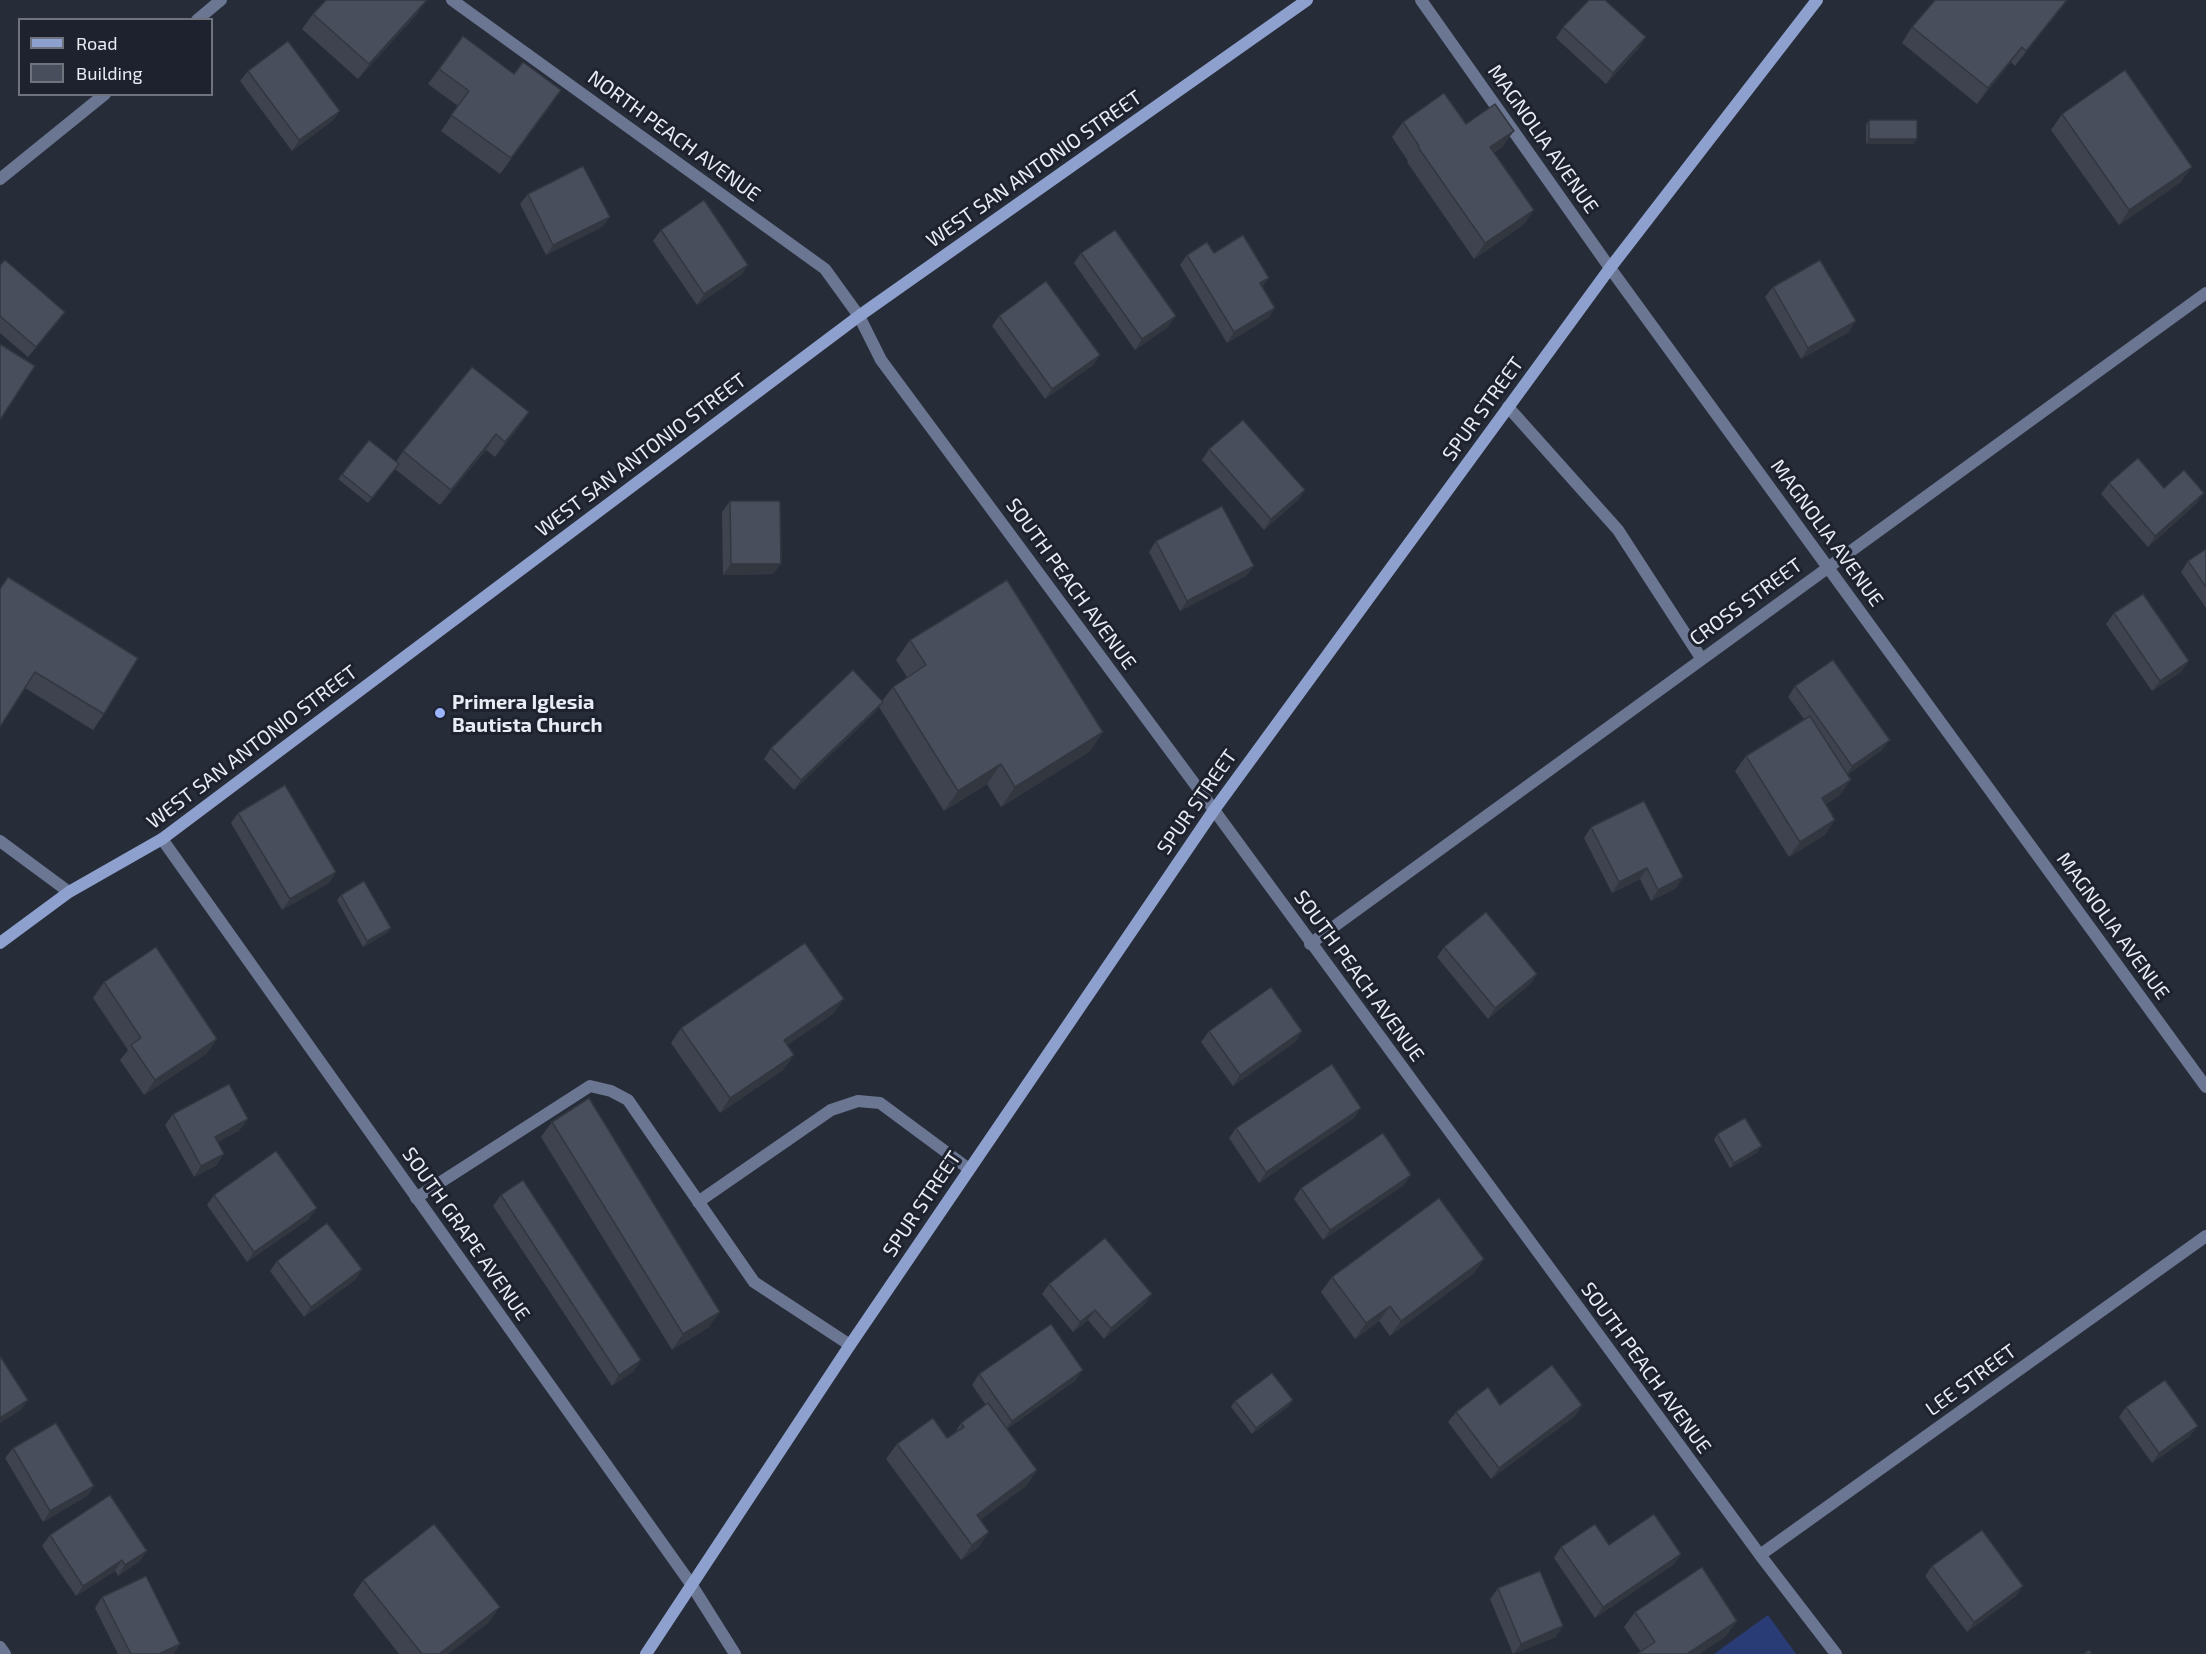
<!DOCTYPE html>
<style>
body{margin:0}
#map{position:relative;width:2206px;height:1654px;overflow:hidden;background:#272c39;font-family:"Exo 2",sans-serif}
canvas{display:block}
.legend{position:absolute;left:18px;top:18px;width:195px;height:78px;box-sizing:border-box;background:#1d222e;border:2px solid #6e737d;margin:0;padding:8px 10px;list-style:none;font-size:18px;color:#e8ecf4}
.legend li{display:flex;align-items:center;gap:12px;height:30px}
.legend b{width:30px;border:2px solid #6e737d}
</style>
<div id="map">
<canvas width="2206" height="1654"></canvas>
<ul class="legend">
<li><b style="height:8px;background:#8ea0cd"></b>Road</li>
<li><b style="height:16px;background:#484e5c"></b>Building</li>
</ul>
</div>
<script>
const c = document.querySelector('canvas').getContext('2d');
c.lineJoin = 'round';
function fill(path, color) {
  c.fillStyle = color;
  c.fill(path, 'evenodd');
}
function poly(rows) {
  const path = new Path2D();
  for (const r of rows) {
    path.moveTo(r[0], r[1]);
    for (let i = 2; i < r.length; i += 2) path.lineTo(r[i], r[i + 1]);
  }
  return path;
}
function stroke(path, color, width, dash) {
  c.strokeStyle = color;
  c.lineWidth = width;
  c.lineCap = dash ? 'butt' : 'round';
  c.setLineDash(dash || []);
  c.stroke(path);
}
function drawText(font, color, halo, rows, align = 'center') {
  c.font = font + ' "Exo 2",sans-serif';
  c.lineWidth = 6;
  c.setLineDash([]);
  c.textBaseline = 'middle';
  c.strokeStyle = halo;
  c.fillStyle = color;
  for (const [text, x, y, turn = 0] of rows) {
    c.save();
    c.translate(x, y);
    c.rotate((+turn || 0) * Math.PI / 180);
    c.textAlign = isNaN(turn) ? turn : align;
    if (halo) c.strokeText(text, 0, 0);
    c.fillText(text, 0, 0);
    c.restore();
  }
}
fill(poly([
 [1768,1615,1796,1654,1714,1654]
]), '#2a3c75');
stroke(poly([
 [1508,407,1618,530,1701,658],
 [416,1198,590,1086,611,1091,628,1100,754,1282,850,1345],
 [698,1202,831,1110,858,1101,880,1103,969,1169]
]), '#6b7692', 12);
stroke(poly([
 [452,0,825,269,859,316,881,360,1214,810,1760,1555,1836,1654],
 [1421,0,1610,268,2206,1087],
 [197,20,221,0],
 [0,179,105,94],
 [162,839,691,1584,735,1654],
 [0,841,69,892],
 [1310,944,2206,293],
 [1760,1555,2206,1236],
 [0,1647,5,1654]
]), '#6b7692', 12);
stroke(poly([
 [0,943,69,892,162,839,859,316,1307,0],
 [646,1654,850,1345,1214,810,1610,268,1817,0]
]), '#8ea0cd', 12);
fill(poly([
 [2068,0,2015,66,2011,62,1977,104,1902,43,1912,27],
 [418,13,358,79,302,29,313,14],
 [1563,27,1639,48,1606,84,1556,38],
 [439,69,551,105,500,174,441,131,458,106,428,84],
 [248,71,340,111,332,121,292,151,240,81],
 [2062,114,2181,182,2119,225,2051,130],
 [1869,120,1917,139,1913,144,1866,144,1866,125],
 [1403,122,1466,124,1503,146,1494,153,1534,210,1523,225,1474,259,1407,162,1408,161,1392,137],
 [528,194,610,217,602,227,546,255,520,204],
 [661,230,748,265,741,275,697,305,653,241],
 [1081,253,1168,327,1135,350,1074,263],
 [1214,253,1269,278,1262,287,1275,308,1268,318,1227,343,1180,265,1187,255],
 [0,265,65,312,58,322,28,357,0,333],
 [1773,287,1849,332,1801,359,1765,297],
 [999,316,1100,355,1093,365,1045,399,992,326],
 [529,412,518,428,495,457,486,450,440,505,395,469,368,503,338,479,342,474,396,462,403,451],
 [1209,449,1305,490,1298,500,1264,530,1202,460],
 [2109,483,2164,488,2197,503,2148,547,2101,494],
 [730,501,773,574,723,575,722,512],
 [1156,541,1254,566,1246,576,1180,611,1149,552],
 [2206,549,2206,608,2181,572,2188,561],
 [8,577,104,714,93,730,25,688,0,727,0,588],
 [2114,613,2181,672,2152,691,2106,624],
 [910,640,1103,732,1089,752,1001,807,987,784,944,811,879,707,875,712,794,790,764,759,771,748,882,701,893,687,907,677,896,660],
 [1795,686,1882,750,1848,774,1840,795,1826,804,1825,835,1789,857,1735,771,1746,756,1804,719,1788,697],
 [238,813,336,872,329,883,282,910,231,823],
 [1591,827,1683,877,1676,888,1651,901,1640,879,1612,893,1584,838],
 [341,895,391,928,387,933,363,947,337,900],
 [1444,947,1537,974,1530,984,1488,1019,1437,957],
 [104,982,217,1039,206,1054,144,1095,120,1060,128,1050,93,998],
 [833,1014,787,1045,794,1055,783,1070,720,1113,671,1043,681,1028],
 [1209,1031,1302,1031,1295,1042,1233,1086,1201,1042],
 [173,1114,240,1130,218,1142,217,1165,194,1177,165,1125],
 [1354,1118,1259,1183,1229,1138,1236,1128],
 [552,1122,709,1327,672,1350,541,1137],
 [1717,1134,1758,1152,1730,1168,1714,1140],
 [1404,1185,1323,1240,1294,1199,1301,1188],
 [214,1195,309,1219,247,1262,207,1205],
 [501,1195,634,1371,612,1386,493,1206],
 [1484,1259,1473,1274,1390,1336,1379,1321,1355,1339,1321,1292,1332,1277],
 [277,1261,362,1269,355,1280,304,1317,270,1271],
 [1049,1284,1145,1304,1104,1339,1088,1320,1073,1332,1042,1294],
 [979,1374,1076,1380,1007,1429,1037,1470,1026,1486,980,1520,979,1547,961,1560,886,1459,897,1444,947,1438,954,1434,961,1423,986,1405,972,1385],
 [1235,1401,1289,1406,1252,1434,1231,1407],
 [1500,1405,1582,1405,1575,1416,1491,1479,1448,1422,1456,1412],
 [2126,1407,2190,1436,2152,1463,2119,1417],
 [13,1448,94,1486,87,1496,43,1522,5,1458],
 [50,1535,140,1561,118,1576,115,1571,76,1596,42,1546],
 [1609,1545,1681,1554,1674,1564,1595,1618,1554,1558,1561,1547],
 [1932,1566,2023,1586,2016,1596,1967,1632,1925,1576],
 [363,1580,489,1622,448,1654,399,1654,353,1595],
 [1498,1588,1556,1637,1513,1654,1490,1599],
 [102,1597,180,1644,173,1654,118,1654,95,1608],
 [1635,1612,1726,1636,1699,1654,1637,1654,1641,1652,1624,1627]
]), '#3e434f');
fill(poly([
 [428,0,418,13,358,79,369,64],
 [2067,0,2068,0,2015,66,2026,51],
 [1646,37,1639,48,1606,84,1613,73],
 [2022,47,2011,62,1977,104,1988,88],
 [340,111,332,121,292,151,299,140],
 [1514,131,1503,146,1479,162,1490,147],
 [1869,139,1917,139,1913,144,1866,144],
 [2192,167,2181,182,2119,225,2129,210],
 [1534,210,1523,225,1474,259,1485,243],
 [610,217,602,227,546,255,553,245],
 [748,265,741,275,697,305,704,294],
 [1269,278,1261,288,1260,283],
 [1275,308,1268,318,1227,343,1234,332],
 [65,312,58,322,28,357,36,347],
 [1176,316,1168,327,1135,350,1142,339],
 [1856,321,1849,332,1801,359,1808,348],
 [1100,355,1093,365,1045,399,1052,389],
 [529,412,518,428,495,457,505,442],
 [496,434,486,450,440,505,451,490],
 [1305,490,1298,500,1264,530,1271,519],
 [2204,493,2197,503,2148,547,2155,536],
 [731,564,781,564,773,574,723,575],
 [1254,566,1246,576,1180,611,1187,601],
 [2189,661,2181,672,2152,691,2160,681],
 [883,702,875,712,794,790,801,780],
 [1103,732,1089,752,1001,807,1015,787],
 [1890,740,1882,750,1845,777,1852,766],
 [1001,764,987,784,944,811,958,791],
 [1851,780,1840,795,1811,814,1822,798],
 [1835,820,1825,835,1789,857,1800,842],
 [1647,868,1640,879,1612,893,1619,882],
 [336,872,329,883,282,910,290,899],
 [1683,877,1676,888,1651,901,1658,890],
 [391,928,387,933,363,947,367,941],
 [1537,974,1530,984,1488,1019,1495,1008],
 [844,999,833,1014,773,1055,784,1040],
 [1302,1031,1295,1042,1233,1086,1240,1075],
 [217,1039,206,1054,144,1095,155,1080],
 [794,1055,783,1070,720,1113,730,1098],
 [1361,1108,1354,1118,1259,1183,1266,1172],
 [248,1119,240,1130,208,1147,215,1137],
 [1762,1146,1758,1152,1730,1168,1734,1163],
 [224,1154,217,1165,194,1177,201,1166],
 [1411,1175,1404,1185,1323,1240,1330,1230],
 [317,1208,309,1219,247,1262,254,1252],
 [1484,1259,1473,1274,1390,1336,1401,1321],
 [362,1269,355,1280,304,1317,311,1307],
 [1152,1294,1145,1304,1104,1339,1111,1328],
 [1390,1306,1379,1321,1355,1339,1366,1323],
 [1095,1310,1088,1320,1073,1332,1080,1322],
 [720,1312,709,1327,672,1350,683,1334],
 [641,1360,634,1371,612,1386,619,1375],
 [1083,1370,1076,1380,1004,1431,1012,1421],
 [28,1400,21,1410,0,1423,0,1418],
 [1293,1400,1289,1406,1252,1434,1256,1428],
 [1582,1405,1575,1416,1491,1479,1499,1468],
 [2198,1426,2190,1436,2152,1463,2159,1453],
 [1037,1470,1026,1486,966,1530,977,1515],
 [94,1486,87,1496,43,1522,50,1511],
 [989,1532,979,1547,961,1560,972,1545],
 [147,1551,140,1561,118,1576,125,1565],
 [1681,1554,1674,1564,1595,1618,1603,1607],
 [122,1560,115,1571,76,1596,83,1586],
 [2023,1586,2016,1596,1967,1632,1974,1622],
 [500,1607,489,1622,448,1654,439,1654],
 [1737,1621,1726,1636,1699,1654,1687,1654],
 [1563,1626,1556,1637,1513,1654,1521,1644],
 [180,1644,173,1654,159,1654]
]), '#323740');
const building = poly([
 [326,0,427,0,369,64,313,14,326,0],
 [1589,0,1605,0,1646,37,1613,73,1563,27,1589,0],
 [1935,0,2067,0,2026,51,2022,47,1988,88,1912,27,1935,0],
 [463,36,514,74,523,62,561,90,511,158,451,115,469,91,439,69,463,36],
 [288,41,340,111,299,140,248,71,288,41],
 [2125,70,2192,167,2129,210,2062,114,2125,70],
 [1444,93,1466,124,1495,104,1514,131,1490,147,1534,210,1485,243,1418,147,1419,146,1403,122,1444,93],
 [1869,120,1917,120,1917,139,1869,139,1869,120],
 [583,166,610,217,553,245,528,194,583,166],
 [704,200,748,265,704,294,661,230,704,200],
 [1115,230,1176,316,1142,339,1081,253,1115,230],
 [1243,235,1269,278,1260,283,1275,308,1234,332,1187,255,1207,242,1214,253,1243,235],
 [5,260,65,312,36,347,0,316,0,265,5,260],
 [1820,260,1856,321,1808,348,1773,287,1820,260],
 [1046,281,1100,355,1052,389,999,316,1046,281],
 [0,344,35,366,0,420,0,344],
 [472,367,529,412,505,442,496,434,451,490,403,451,472,367],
 [1243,420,1305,490,1271,519,1209,449,1243,420],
 [369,440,399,464,372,498,342,474,369,440],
 [2138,458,2164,488,2184,470,2204,493,2155,536,2109,483,2138,458],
 [730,501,780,501,781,564,731,564,730,501],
 [1222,506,1254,566,1187,601,1156,541,1222,506],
 [2206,549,2206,587,2188,561,2206,549],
 [8,577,138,658,104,714,35,672,0,727,0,589,8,577],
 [1007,580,1103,732,1015,787,1001,764,958,791,893,687,926,665,910,640,1007,580],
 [2143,594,2189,661,2160,681,2114,613,2143,594],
 [1833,660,1890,740,1852,766,1795,686,1833,660],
 [853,670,883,702,801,780,771,748,853,670],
 [1810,716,1851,780,1822,798,1835,820,1800,842,1746,756,1810,716],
 [285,785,336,872,290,899,238,813,285,785],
 [1644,801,1683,877,1658,890,1647,868,1619,882,1591,827,1644,801],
 [364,881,391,928,367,941,341,895,364,881],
 [1486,912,1537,974,1495,1008,1444,947,1486,912],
 [805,943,844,999,784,1040,794,1055,730,1098,681,1028,805,943],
 [156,947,217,1039,155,1080,131,1045,141,1038,104,982,156,947],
 [1271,987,1302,1031,1240,1075,1209,1031,1271,987],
 [1332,1064,1361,1108,1266,1172,1236,1128,1332,1064],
 [229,1084,248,1119,215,1137,224,1154,201,1166,173,1114,229,1084],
 [589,1098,720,1312,683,1334,552,1122,589,1098],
 [1745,1118,1762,1146,1734,1163,1717,1134,1745,1118],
 [1383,1133,1411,1175,1330,1230,1301,1188,1383,1133],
 [276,1151,317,1208,254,1252,214,1195,276,1151],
 [523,1180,641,1360,619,1375,501,1195,523,1180],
 [1439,1198,1484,1259,1401,1321,1390,1306,1366,1323,1332,1277,1439,1198],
 [327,1223,362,1269,311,1307,277,1261,327,1223],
 [1105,1238,1152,1294,1111,1328,1095,1310,1080,1322,1049,1284,1105,1238],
 [1051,1324,1083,1370,1012,1421,979,1374,1051,1324],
 [0,1356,28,1400,0,1418,0,1356],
 [1552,1365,1582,1405,1499,1468,1456,1412,1488,1387,1500,1405,1552,1365],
 [1272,1373,1293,1400,1256,1428,1235,1401,1272,1373],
 [2165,1380,2198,1426,2159,1453,2126,1407,2165,1380],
 [988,1403,1037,1470,977,1515,989,1532,972,1545,897,1444,933,1418,947,1438,964,1427,961,1423,988,1403],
 [56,1423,94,1486,50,1511,13,1448,56,1423],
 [110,1495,147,1551,125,1565,122,1560,83,1586,50,1535,110,1495],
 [1654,1514,1681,1554,1603,1607,1561,1547,1595,1524,1609,1545,1654,1514],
 [434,1524,500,1607,439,1654,422,1654,363,1580,434,1524],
 [1982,1530,2023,1586,1974,1622,1932,1566,1982,1530],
 [1702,1567,1737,1621,1687,1654,1637,1654,1655,1642,1635,1612,1702,1567],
 [1540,1571,1563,1626,1521,1644,1498,1588,1540,1571],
 [146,1576,180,1644,159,1654,131,1654,102,1597,146,1576],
 [2089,1650,2092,1654,2083,1654,2089,1650]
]);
fill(building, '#484e5c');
stroke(building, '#323740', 1.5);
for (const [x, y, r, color] of [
 [440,713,6,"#9ab5fd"]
]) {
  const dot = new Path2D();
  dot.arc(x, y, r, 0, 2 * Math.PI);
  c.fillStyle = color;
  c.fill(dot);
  stroke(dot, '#1d222e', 2);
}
drawText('20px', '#e8ecf4', '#1d222e', [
 ["NORTH PEACH AVENUE",674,136,36],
 ["MAGNOLIA AVENUE",1543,139,55],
 ["WEST SAN ANTONIO STREET",1034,169,-35],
 ["SPUR STREET",1483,409,-54],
 ["WEST SAN ANTONIO STREET",641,455,-37],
 ["MAGNOLIA AVENUE",1827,533,54],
 ["SOUTH PEACH AVENUE",1071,584,54],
 ["CROSS STREET",1746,602,-36],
 ["WEST SAN ANTONIO STREET",252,747,-37],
 ["SPUR STREET",1197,802,-55],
 ["MAGNOLIA AVENUE",2113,926,54],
 ["SOUTH PEACH AVENUE",1359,976,54],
 ["SPUR STREET",922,1204,-56],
 ["SOUTH GRAPE AVENUE",466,1234,55],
 ["SOUTH PEACH AVENUE",1646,1368,54],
 ["LEE STREET",1971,1380,-36]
]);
drawText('bold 20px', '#e8ecf4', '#1d222e', [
 ["Primera Iglesia",452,702],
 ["Bautista Church",452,725]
], 'left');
</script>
